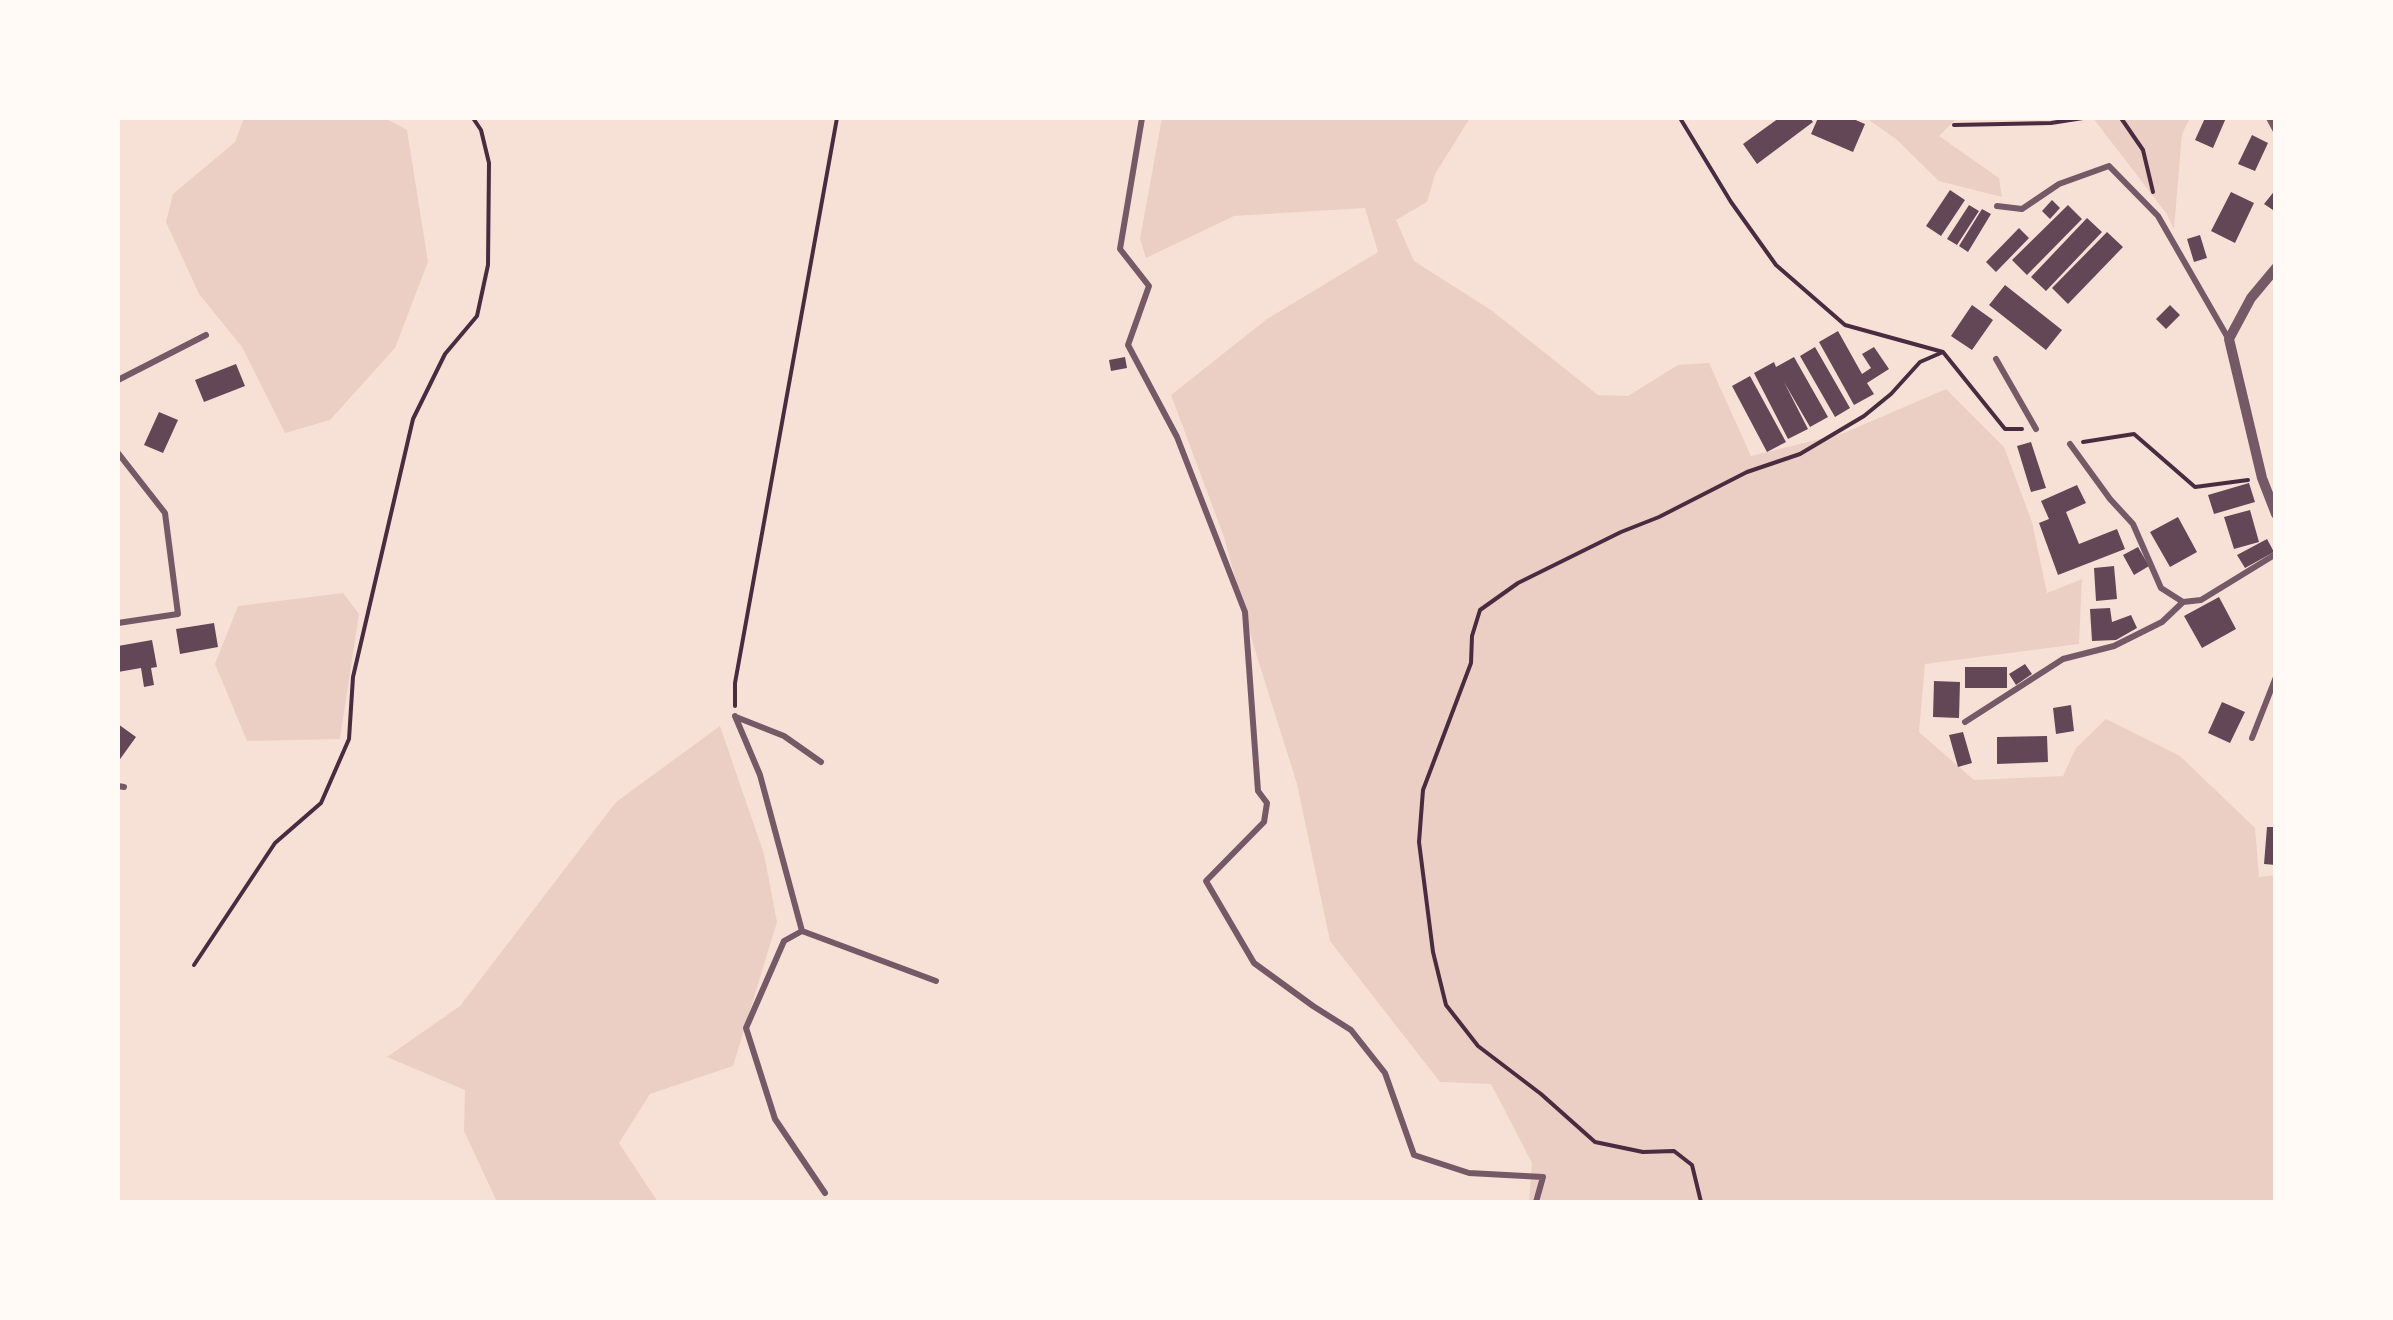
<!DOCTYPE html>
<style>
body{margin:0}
#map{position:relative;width:2393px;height:1320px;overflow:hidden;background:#f7e1d7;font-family:"DM Sans",sans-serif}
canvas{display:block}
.frame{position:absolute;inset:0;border:120px solid #fffaf5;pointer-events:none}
</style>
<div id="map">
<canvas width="2393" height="1320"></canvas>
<div class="frame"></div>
</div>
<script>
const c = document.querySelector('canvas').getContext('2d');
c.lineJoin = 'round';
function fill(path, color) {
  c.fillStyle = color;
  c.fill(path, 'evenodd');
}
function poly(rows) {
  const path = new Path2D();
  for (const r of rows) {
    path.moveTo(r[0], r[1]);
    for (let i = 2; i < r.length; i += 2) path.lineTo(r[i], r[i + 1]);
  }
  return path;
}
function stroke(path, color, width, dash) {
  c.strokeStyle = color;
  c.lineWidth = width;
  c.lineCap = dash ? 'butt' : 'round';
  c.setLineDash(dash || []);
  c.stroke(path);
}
fill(poly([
 [244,118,385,118,407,130,428,262,395,348,330,420,285,433,242,347,199,294,166,222,173,194,235,142],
 [1162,118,1470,118,1435,174,1427,202,1396,220,1414,261,1491,310,1598,395,1628,396,1678,365,1709,363,1751,456,1844,433,1946,389,2004,447,2032,522,2047,593,2082,579,2079,644,1925,664,1919,732,1974,780,2063,776,2076,748,2106,719,2180,756,2255,828,2259,877,2275,875,2275,1202,1529,1202,1532,1163,1491,1084,1440,1082,1330,941,1297,784,1254,647,1224,537,1171,395,1267,319,1378,252,1365,208,1234,216,1146,258,1140,239],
 [1866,118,1957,118,1939,136,1999,178,2002,197,1939,181,1896,139],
 [2093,118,2190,118,2182,134,2174,229,2166,213],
 [343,593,359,614,340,739,247,741,215,664,238,606],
 [720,726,764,854,777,922,733,1066,650,1094,619,1143,658,1202,497,1202,464,1131,465,1090,387,1057,460,1006,616,802]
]), '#ebcfc5');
fill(poly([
 [1779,118,1810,118,1813,122,1757,164,1743,144],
 [1818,118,1851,118,1865,124,1853,152,1811,134],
 [2205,118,2226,118,2213,148,2195,140],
 [2252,135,2268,143,2255,171,2238,164],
 [2276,189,2276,212,2264,204],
 [1950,190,1965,200,1941,236,1926,226],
 [2231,192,2254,203,2235,243,2211,231],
 [2052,200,2060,208,2050,219,2042,211],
 [1969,205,1979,211,1957,245,1947,239],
 [2068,205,2082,219,2027,275,2012,260],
 [1982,209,1991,214,1968,252,1959,246],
 [2087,218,2102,232,2046,291,2031,277],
 [2019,228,2029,238,1996,272,1986,262],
 [2107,232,2123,247,2068,304,2052,288],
 [2200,235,2207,258,2194,262,2187,239],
 [2005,285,2062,330,2046,350,1989,305],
 [1972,305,1993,320,1972,350,1951,336],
 [2170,305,2180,315,2166,329,2156,319],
 [1838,331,1862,374,1871,368,1862,354,1874,347,1889,369,1867,383,1874,394,1854,405,1819,342],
 [1815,347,1850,408,1835,417,1800,356],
 [1125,357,1127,368,1111,371,1109,360],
 [1794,357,1828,417,1810,427,1784,382,1808,429,1788,439,1754,373,1774,362,1776,367],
 [236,364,245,386,204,402,195,380],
 [1750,376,1786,442,1767,452,1732,386],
 [159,412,178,420,163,453,144,445],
 [2031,442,2046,488,2031,492,2017,446],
 [2249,483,2255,502,2214,514,2208,495],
 [2077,485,2086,503,2066,512,2079,544,2117,529,2125,549,2058,575,2039,523,2049,519,2041,501],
 [2250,510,2259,542,2234,549,2224,517],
 [2178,517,2197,552,2170,567,2150,532],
 [2267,539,2274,552,2245,568,2237,555],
 [2138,547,2149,566,2134,575,2123,555],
 [2114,566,2117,599,2096,601,2094,568],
 [2219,597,2236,629,2202,648,2184,616],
 [2110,608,2112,622,2131,615,2137,628,2116,640,2092,641,2090,609],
 [214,623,218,647,180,654,176,629],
 [152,640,157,667,151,668,154,685,144,687,141,668,118,672,118,646],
 [2025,664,2032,674,2016,685,2009,674],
 [1965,667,2007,667,2007,688,1965,688],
 [1934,681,1960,682,1959,718,1933,717],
 [2222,702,2245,712,2230,743,2208,733],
 [2071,705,2074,731,2056,734,2053,708],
 [118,724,136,737,118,762],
 [1963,732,1972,763,1958,767,1949,735],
 [2047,736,2048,762,1997,764,1997,737],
 [2267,827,2276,827,2276,865,2264,864]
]), '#644757');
stroke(poly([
 [1680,118,1731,202,1776,265,1845,325,1943,352,2005,429,2022,429],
 [2121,118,2143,150,2153,192],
 [1954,125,2051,123,2083,118],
 [2083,442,2134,434,2195,487,2248,480],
 [735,706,735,683,837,118],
 [194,965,275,843,321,803,349,739,353,677,413,419,445,354,477,316,488,265,489,163,481,130,473,118],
 [1701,1202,1692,1165,1674,1151,1643,1152,1595,1142,1541,1094,1478,1046,1446,1005,1433,952,1419,842,1423,790,1471,663,1472,636,1480,610,1518,583,1621,532,1659,517,1747,472,1800,454,1864,416,1891,394,1920,362,1943,352]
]), '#4a2c40', 4);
stroke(poly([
 [1142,118,1120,249,1149,286,1128,345,1177,437,1245,612,1258,791,1267,803,1264,822,1206,881,1254,963,1313,1006,1351,1030,1385,1073,1414,1155,1469,1173,1543,1177,1536,1202],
 [2269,118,2276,131],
 [1997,206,2022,209,2059,184,2109,166,2158,216,2228,338],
 [1996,359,2036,429],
 [118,380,206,335],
 [2070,444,2110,499,2133,524,2161,588,2183,602,2201,600,2276,554],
 [118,453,165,513,178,614,118,623],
 [735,716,760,775,802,931],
 [736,717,784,736,821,762],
 [1965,722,2063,659,2114,646,2162,622,2183,602],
 [2252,738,2276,677],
 [118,786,124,787],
 [825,1193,775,1119,746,1028,784,941,802,931,936,981]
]), '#755966', 6);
stroke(poly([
 [2276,268,2251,298,2229,339,2262,478,2276,514]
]), '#755966', 10);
</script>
